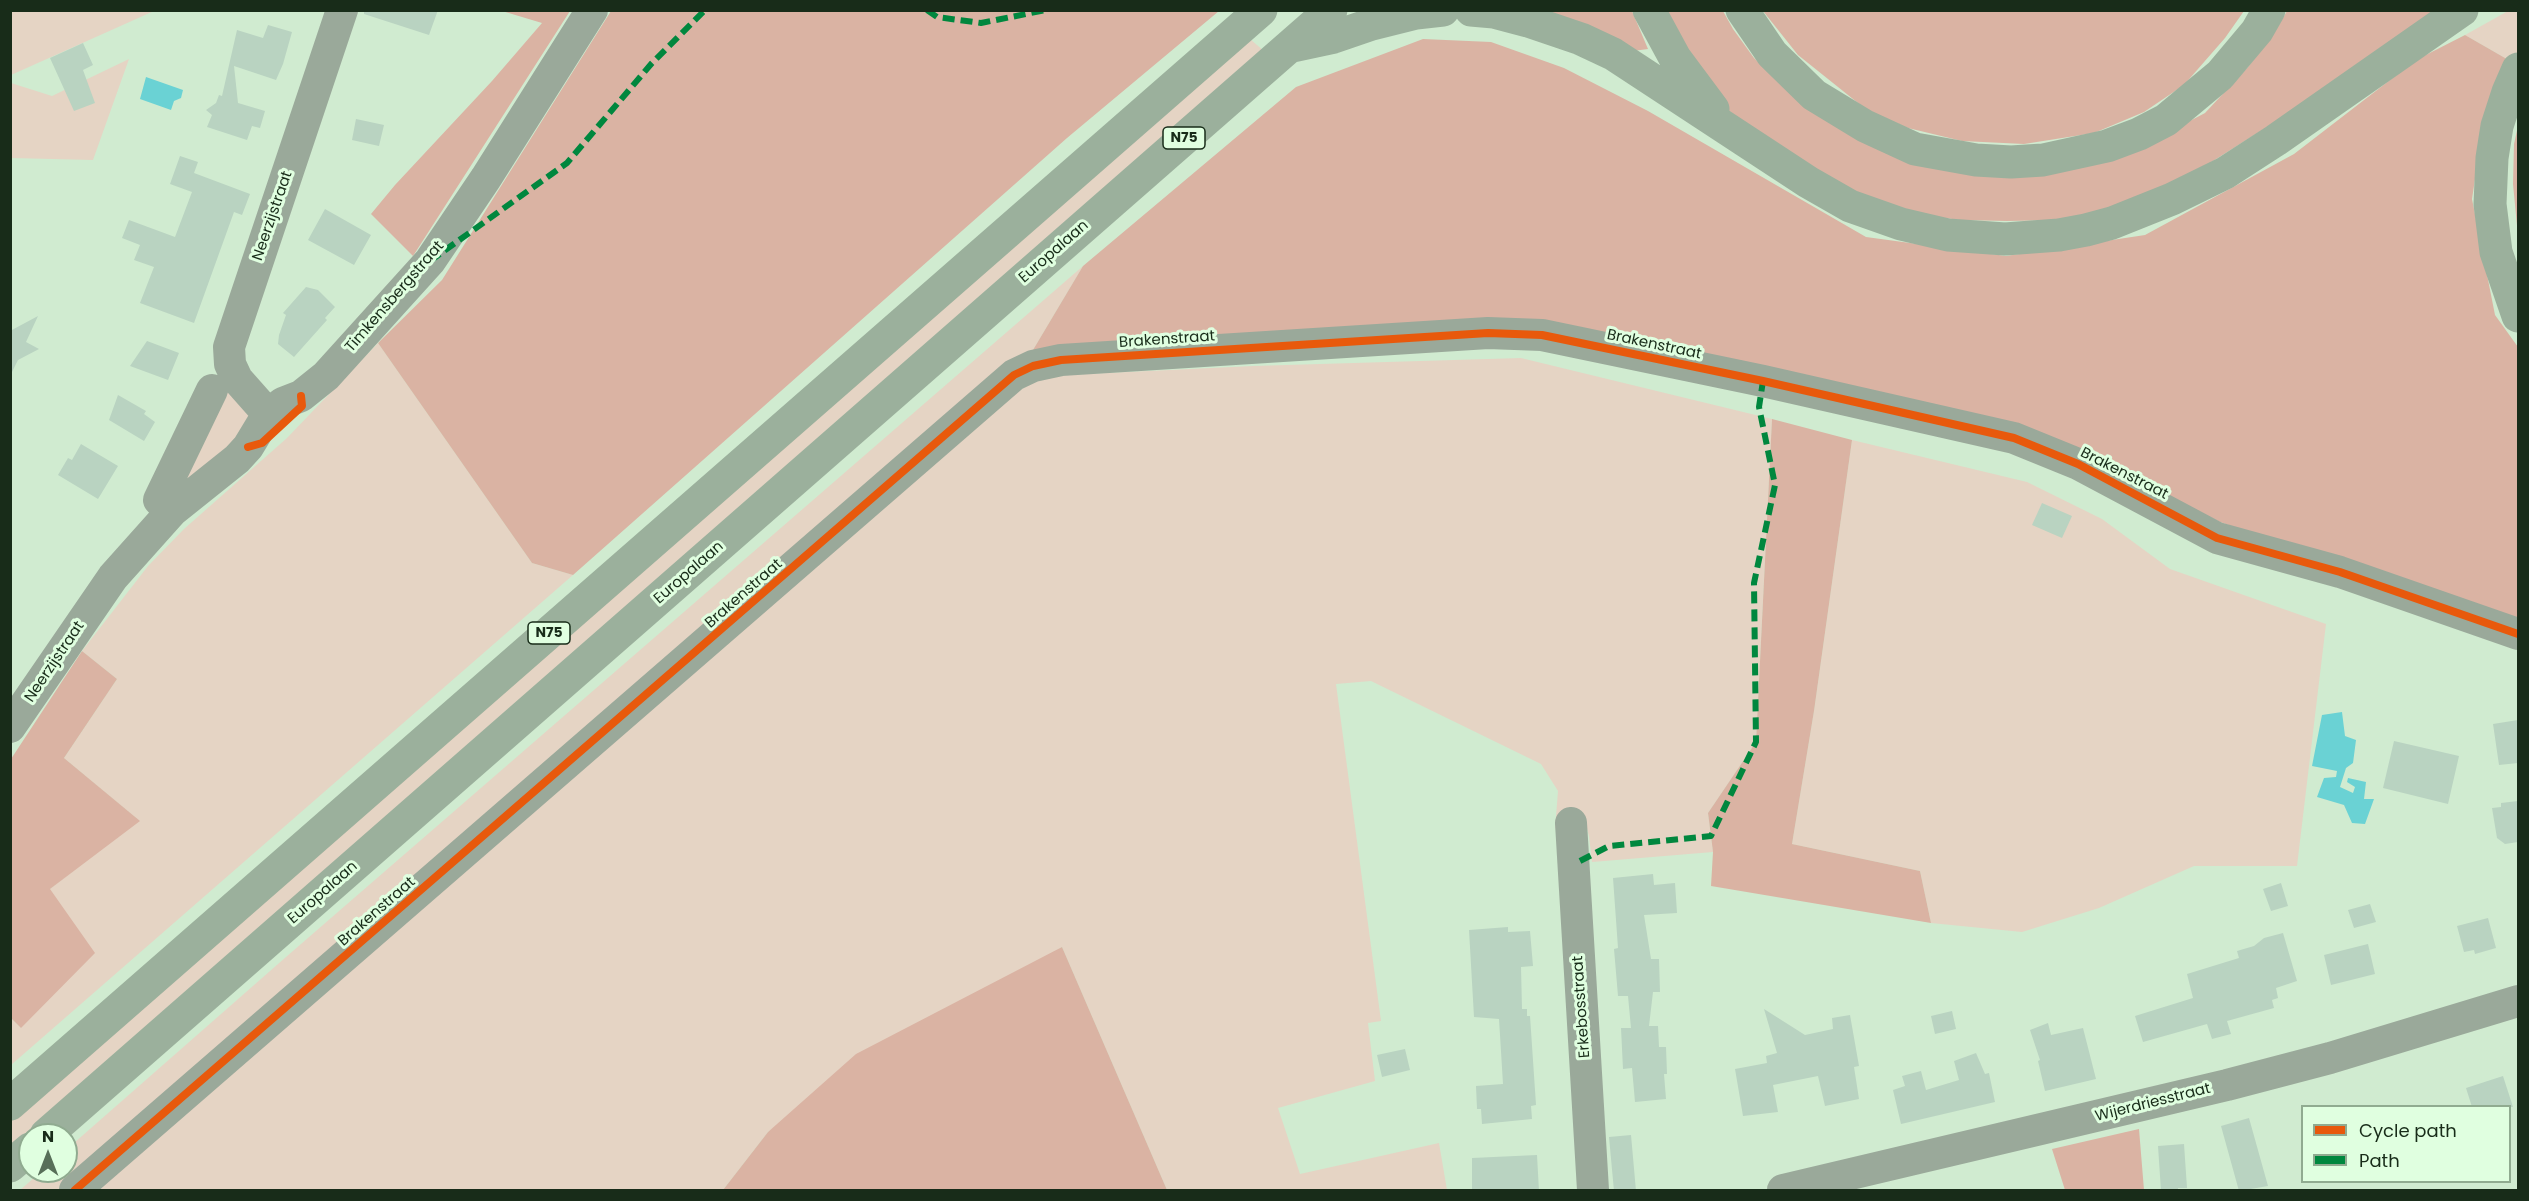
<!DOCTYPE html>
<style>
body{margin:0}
#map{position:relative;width:2529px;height:1201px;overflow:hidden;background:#d0ebd0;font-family:Poppins,sans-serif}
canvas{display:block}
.frame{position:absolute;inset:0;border:12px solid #182c19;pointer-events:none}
.legend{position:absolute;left:2301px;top:1105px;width:210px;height:78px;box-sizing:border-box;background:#e0ffe0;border:2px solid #90ab90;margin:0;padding:8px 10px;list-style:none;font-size:18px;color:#182c19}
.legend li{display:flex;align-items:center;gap:12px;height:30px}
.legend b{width:30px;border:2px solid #90ab90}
.north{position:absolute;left:18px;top:1123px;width:60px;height:60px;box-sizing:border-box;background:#e0ffe0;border:2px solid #90ab90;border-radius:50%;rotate:0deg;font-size:16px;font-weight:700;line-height:24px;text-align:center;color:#182c19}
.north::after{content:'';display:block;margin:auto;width:21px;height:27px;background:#586f59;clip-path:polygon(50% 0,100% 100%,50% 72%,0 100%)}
</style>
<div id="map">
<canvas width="2529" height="1201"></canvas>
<div class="frame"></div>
<ul class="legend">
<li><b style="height:8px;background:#e8590c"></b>Cycle path</li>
<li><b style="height:8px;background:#00873e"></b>Path</li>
</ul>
<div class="north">N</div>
</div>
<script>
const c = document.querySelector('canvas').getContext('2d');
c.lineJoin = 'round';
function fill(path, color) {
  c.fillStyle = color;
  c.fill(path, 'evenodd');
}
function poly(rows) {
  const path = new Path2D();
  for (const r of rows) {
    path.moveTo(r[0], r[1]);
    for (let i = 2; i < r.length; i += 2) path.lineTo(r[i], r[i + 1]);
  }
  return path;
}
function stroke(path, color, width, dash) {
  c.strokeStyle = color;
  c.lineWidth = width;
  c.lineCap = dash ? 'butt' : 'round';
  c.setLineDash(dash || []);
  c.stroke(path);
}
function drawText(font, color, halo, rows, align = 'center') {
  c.font = font + ' Poppins,sans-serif';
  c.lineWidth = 6;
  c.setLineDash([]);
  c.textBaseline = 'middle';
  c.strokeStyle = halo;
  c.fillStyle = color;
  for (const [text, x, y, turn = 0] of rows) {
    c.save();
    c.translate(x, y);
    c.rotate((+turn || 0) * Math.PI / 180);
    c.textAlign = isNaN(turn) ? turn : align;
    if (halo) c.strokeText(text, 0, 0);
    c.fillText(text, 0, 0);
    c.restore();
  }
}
fill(poly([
 [11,10,154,10,154,11,11,75],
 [2508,11,2518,11,2518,51,2512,62,2465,35],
 [1250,39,1264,51,11,1146,10,1119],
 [129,59,93,160,11,158,11,83,52,96],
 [1083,266,1027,360,65,1190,20,1190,42,1171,66,1171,66,1150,286,957],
 [378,343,532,563,573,575,11,1065,10,1017,21,1028,50,889,136,818,64,758,117,679,82,651,148,566,184,529,287,438],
 [1521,358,1772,419,1756,742,1708,813,1713,852,1592,862,1589,836,1585,821,1559,823,1555,829,1558,791,1541,764,1371,681,1336,684,1381,1021,1368,1023,1375,1081,1278,1108,1300,1174,1439,1143,1447,1190,1167,1190,1062,947,768,1132,723,1190,88,1190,1020,390,1043,376,1253,366],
 [225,381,251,413,249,432,181,486],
 [1852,440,2027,482,2102,519,2170,569,2326,624,2297,866,2194,866,2099,908,2022,932,1931,923,1920,871,1792,844,1814,711]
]), '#e5d4c4');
fill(poly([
 [502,11,570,11,413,256,371,214,395,185,492,81,542,23],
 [611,11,611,10,1219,11,1067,138,573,575,532,563,378,343,442,280],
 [1534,11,1632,11,1648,49,1633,51],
 [1659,11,1723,11,1733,29,1754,58,1783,86,1906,159,2148,143,2205,113,2248,67,2277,28,2287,11,2437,11,2278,120,2167,190,2103,212,2060,220,2007,221,1960,220,1905,213,1813,174,1724,107],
 [1763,11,2244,11,2225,38,2184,85,2144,112,2094,133,2024,144,1962,141,1908,128,1868,111,1798,55],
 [2465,35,2512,62,2485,113,2472,199,2495,315,2518,347,2518,627,2220,522,2068,445,1534,325,1027,360,1083,266,1296,87,1423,39,1491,42,1564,68,1648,111,1866,237,2006,256,2145,235,2294,154,2416,60],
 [2518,126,2518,236,2513,184,2514,144],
 [1772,419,1852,440,1814,711,1792,844,1920,871,1931,923,1711,886,1713,852,1708,813,1756,742],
 [82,651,117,679,64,758,140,821,50,889,95,953,21,1028,10,1017,11,759],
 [1062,947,1167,1190,723,1190,768,1132,856,1054],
 [2139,1129,2144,1190,2065,1190,2052,1149]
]), '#dab3a3');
fill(poly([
 [146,77,183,90,181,98,174,101,171,110,140,99],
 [2342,712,2345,736,2356,740,2353,763,2346,768,2340,787,2353,793,2355,787,2347,782,2348,778,2366,782,2364,799,2374,799,2365,824,2352,823,2344,805,2317,797,2324,778,2336,777,2337,771,2312,766,2322,715]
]), '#6ad2d4');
fill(poly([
 [364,10,438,10,429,35,364,14],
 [268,25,292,32,283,64,276,80,234,66,238,103,265,111,260,128,252,126,247,140,207,127,212,115,206,110,216,103,219,95,222,96,237,30,263,38],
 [83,43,93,65,83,70,95,103,74,111,50,58],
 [356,119,384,125,379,146,352,140],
 [180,156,198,162,194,173,250,194,242,215,234,212,194,323,140,303,154,267,134,260,140,245,122,238,129,220,175,237,192,192,170,184],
 [325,209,371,235,354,265,308,240],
 [306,287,318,290,335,307,325,318,327,320,294,357,278,344,279,335,286,315,283,313],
 [38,316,26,342,39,349,18,360,10,376,10,331],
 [147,341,179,353,168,380,130,366],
 [118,395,146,411,144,414,155,422,144,441,109,420],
 [81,444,118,466,98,499,58,475,68,458,72,460],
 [2042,503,2072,516,2062,538,2032,525],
 [2518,720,2518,763,2499,765,2493,724],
 [2394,741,2459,756,2448,804,2383,788],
 [2518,801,2518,842,2505,844,2497,838,2492,808,2501,807,2501,803],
 [1653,874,1654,885,1675,883,1677,913,1644,915,1651,959,1659,959,1660,992,1653,992,1649,1026,1658,1026,1659,1047,1666,1047,1667,1074,1664,1074,1666,1099,1635,1102,1632,1068,1623,1069,1621,1028,1631,1028,1628,996,1618,996,1614,949,1618,948,1613,878],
 [2281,883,2288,906,2271,911,2263,889],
 [2370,904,2376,922,2354,928,2348,910],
 [2488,918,2496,948,2475,954,2474,950,2464,952,2457,926],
 [1508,927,1508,932,1530,931,1533,966,1521,967,1522,1009,1527,1009,1527,1016,1530,1016,1536,1105,1531,1106,1532,1119,1482,1124,1481,1109,1477,1109,1476,1086,1503,1084,1499,1019,1474,1017,1469,930],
 [2283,933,2297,981,2276,988,2278,998,2272,1000,2274,1008,2227,1021,2231,1034,2212,1039,2207,1024,2143,1042,2135,1016,2193,998,2187,974,2239,958,2237,951,2254,946,2264,938],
 [2368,944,2375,974,2331,985,2324,955],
 [1764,1009,1805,1035,1833,1029,1832,1018,1850,1015,1859,1066,1854,1067,1859,1099,1825,1106,1818,1076,1773,1085,1778,1112,1743,1116,1735,1069,1767,1063,1766,1056,1777,1053],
 [1952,1011,1956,1029,1935,1034,1931,1016],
 [2048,1023,2051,1035,2083,1028,2096,1079,2045,1091,2038,1061,2040,1060,2030,1030],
 [1405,1049,1410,1070,1382,1077,1377,1055],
 [1976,1053,1985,1074,1989,1073,1995,1102,1901,1124,1893,1090,1905,1086,1902,1076,1921,1071,1926,1090,1959,1080,1954,1061],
 [2503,1076,2513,1107,2472,1107,2466,1088],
 [2249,1118,2268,1186,2239,1191,2221,1126],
 [1631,1135,1636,1191,1614,1191,1609,1137],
 [2184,1144,2187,1188,2178,1188,2178,1191,2161,1191,2158,1146],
 [1537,1155,1539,1191,1472,1191,1472,1158]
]), '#b9d3c1');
stroke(poly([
 [268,414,237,379,230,364,229,347,342,10],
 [172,511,159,500,212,390],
 [10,727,113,577,172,511,237,459,248,447,268,414,283,403,301,396,326,376,430,261,486,178,592,10],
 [1571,823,1593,1190],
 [75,1190,1014,375,1033,366,1061,360,1488,333,1542,335,1763,381,2014,438,2078,464,2217,538,2340,572,2518,634],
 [1783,1190,2227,1085,2330,1058,2518,1001]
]), '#9aa99a', 32);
stroke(poly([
 [1471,10,1494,12,1528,21,1581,39,1613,54,1808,182,1850,206,1901,224,1948,235,2005,239,2059,235,2086,230,2112,223,2172,199,2225,173,2276,140,2462,10],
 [1649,10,1675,58,1713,109],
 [1742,10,1772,54,1814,95,1865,126,1915,149,1976,160,2011,162,2043,160,2107,146,2139,134,2166,120,2220,75,2257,31,2269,10],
 [1292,46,1334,37,1372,24,1416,13,1443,10],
 [2518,69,2508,92,2497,126,2492,158,2490,204,2496,252,2518,316],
 [10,1104,1261,10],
 [46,1135,1331,10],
 [10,1166,30,1149]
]), '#9bb09c', 33);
stroke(poly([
 [927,10,937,17,981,23,1046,10],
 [430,261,567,163,652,63,705,10],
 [1580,861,1609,846,1711,836,1756,742,1754,583,1775,485,1759,407,1763,381]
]), '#00873e', 6, [12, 6]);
stroke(poly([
 [248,447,262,443,302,406,301,396],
 [75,1190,1014,375,1033,366,1061,360,1488,333,1542,335,1763,381,2014,438,2078,464,2217,538,2340,572,2518,634]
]), '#e8590c', 8);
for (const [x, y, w] of [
 [1184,138,42],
 [549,633,42]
]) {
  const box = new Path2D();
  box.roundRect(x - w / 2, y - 11, w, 22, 4.5);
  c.fillStyle = '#e0ffe0';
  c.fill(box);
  stroke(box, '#182c19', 1.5);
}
drawText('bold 14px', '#182c19', null, [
 ["N75",1184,138],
 ["N75",549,633]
]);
drawText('15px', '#182c19', '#e0ffe0', [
 ["Neerzijstraat",273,216,-71],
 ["Europalaan",1054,252,-41],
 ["Timkensbergstraat",395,297,-49],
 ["Brakenstraat",1167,340,-4],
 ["Brakenstraat",1654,345,12],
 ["Brakenstraat",2124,474,27],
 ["Europalaan",689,573,-41],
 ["Brakenstraat",744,594,-41],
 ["Neerzijstraat",55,662,-56],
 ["Europalaan",323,893,-41],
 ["Brakenstraat",377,912,-41],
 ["Erkebosstraat",1582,1007,-94],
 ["Wijerdriesstraat",2153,1103,-14]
]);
</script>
